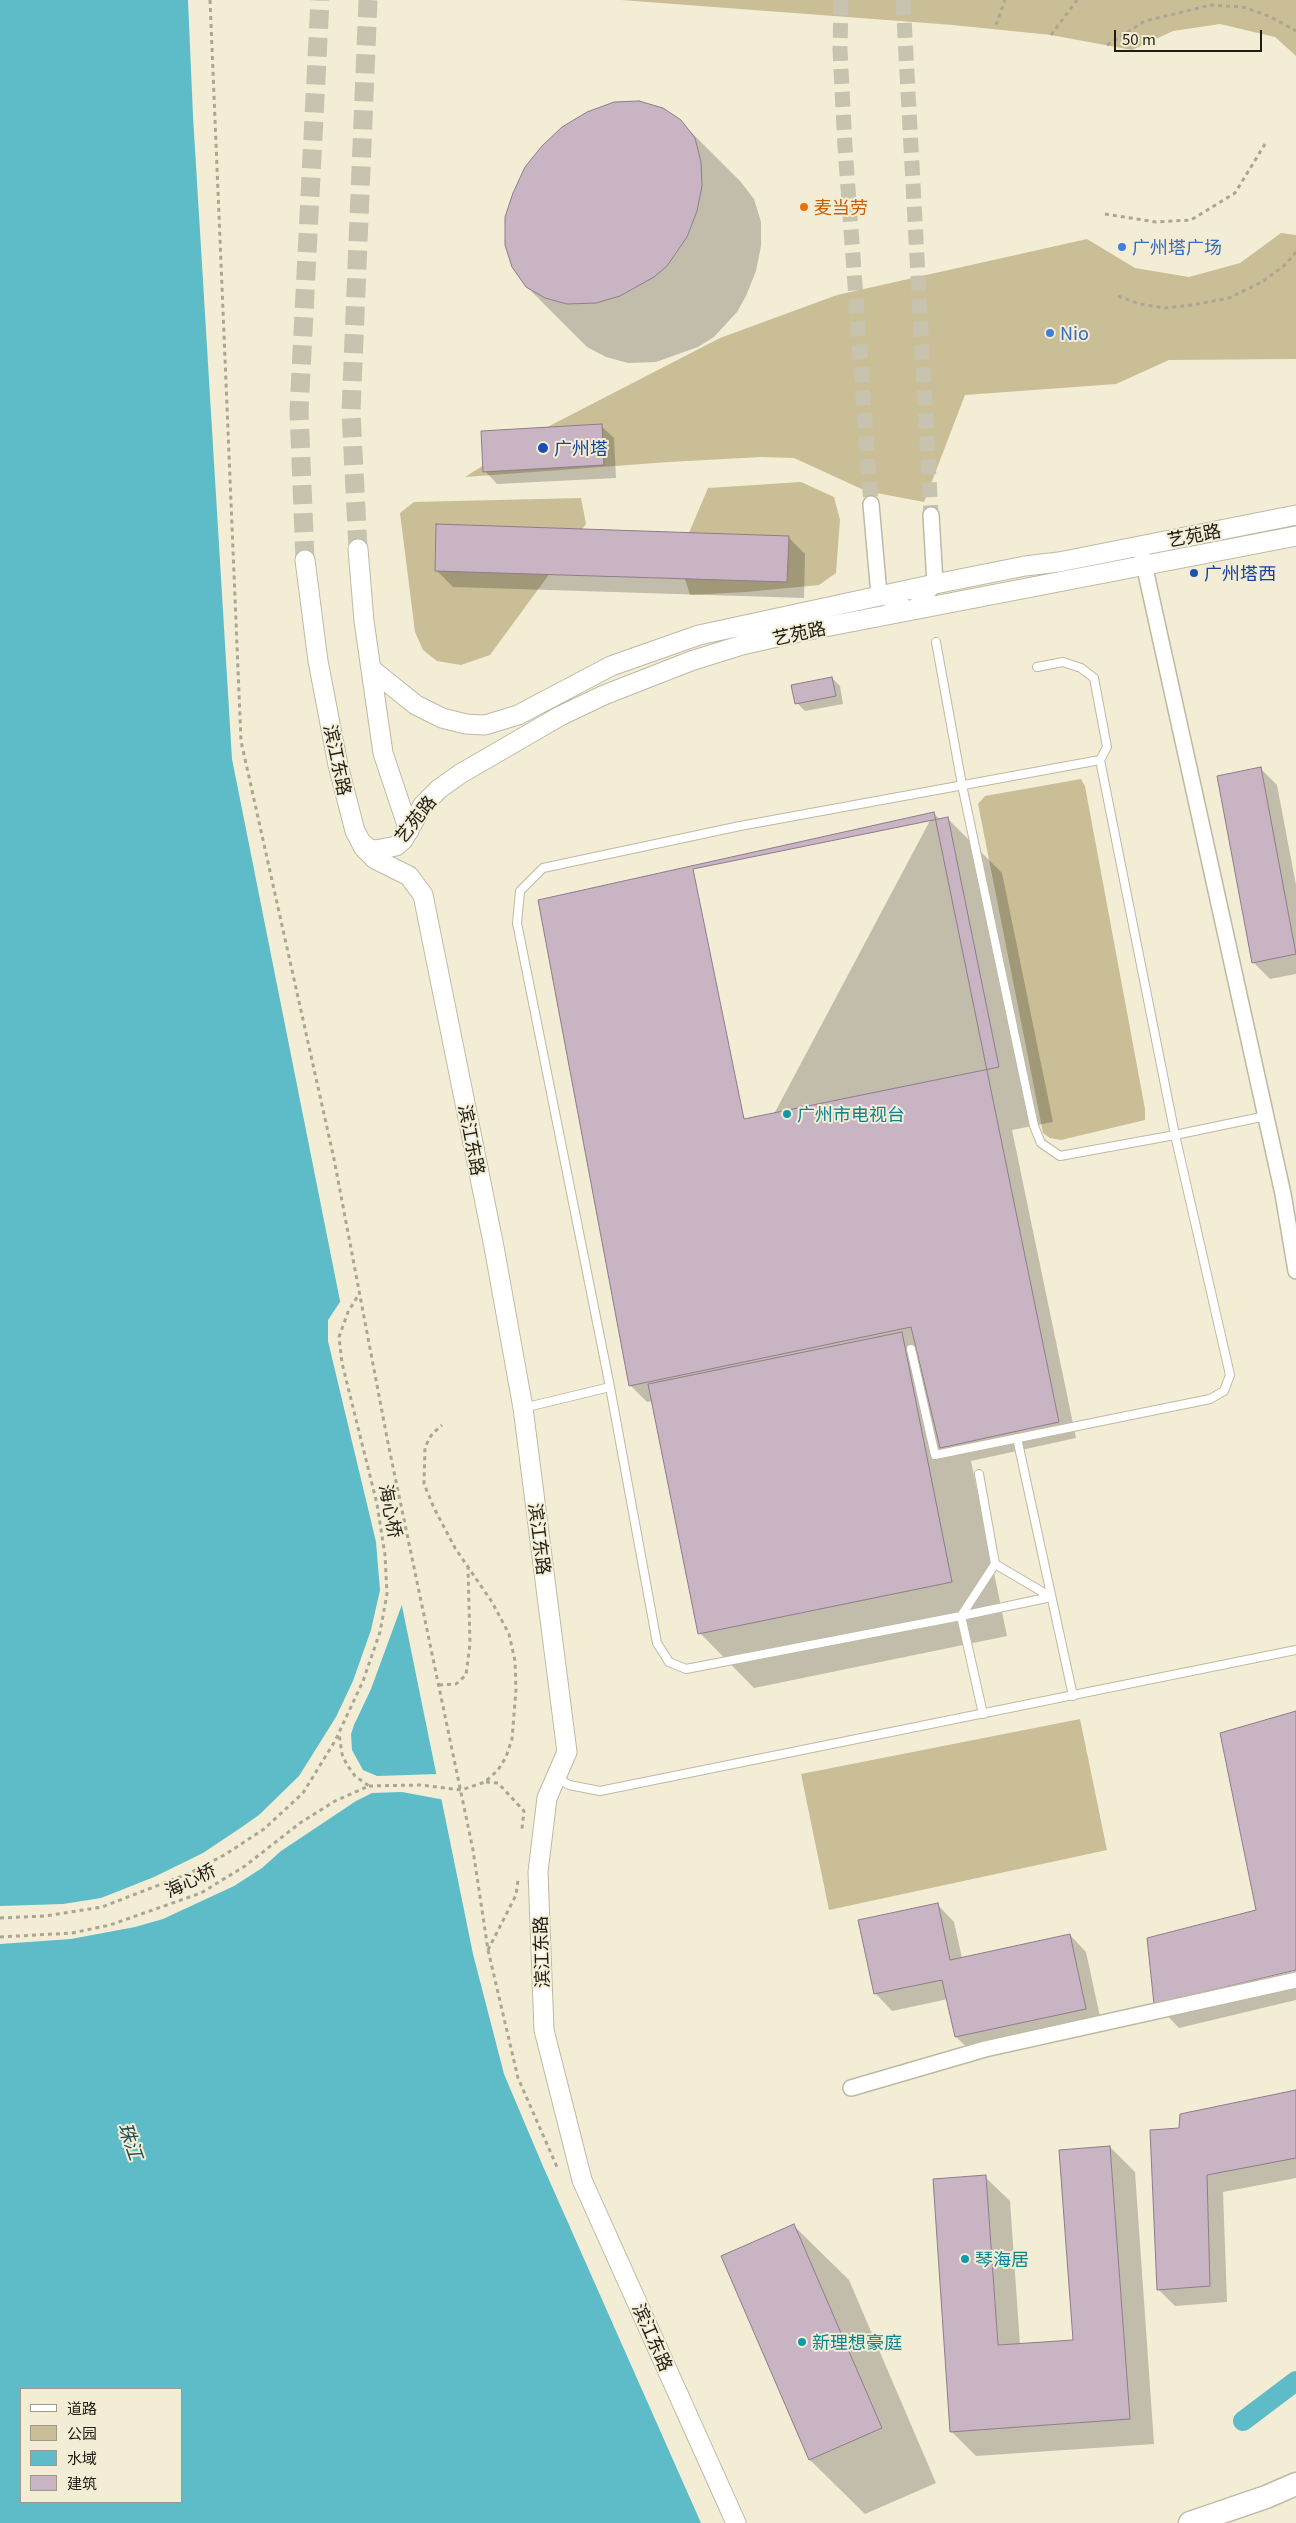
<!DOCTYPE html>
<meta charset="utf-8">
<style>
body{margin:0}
#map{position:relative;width:1296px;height:2523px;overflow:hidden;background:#f3edd6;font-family:Georgia,"Noto Sans SC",serif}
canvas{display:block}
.legend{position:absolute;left:20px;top:2388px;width:162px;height:115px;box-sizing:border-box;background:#f3edd6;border:1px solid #9e9988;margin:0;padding:6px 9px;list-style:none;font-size:15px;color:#1e1c14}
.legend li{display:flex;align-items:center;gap:10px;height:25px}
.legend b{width:25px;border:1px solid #9e9988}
.scale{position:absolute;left:1114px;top:30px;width:148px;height:22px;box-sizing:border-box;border:2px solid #1e1c14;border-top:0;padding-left:6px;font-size:15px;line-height:18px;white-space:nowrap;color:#1e1c14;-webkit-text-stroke:4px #f3edd6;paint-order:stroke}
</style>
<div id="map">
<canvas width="1296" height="2523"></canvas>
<ul class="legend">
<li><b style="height:6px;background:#fff"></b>道路</li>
<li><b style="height:14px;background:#cabe97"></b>公园</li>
<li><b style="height:14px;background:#5ebcc8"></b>水域</li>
<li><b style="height:14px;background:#c8b4c3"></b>建筑</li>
</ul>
<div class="scale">50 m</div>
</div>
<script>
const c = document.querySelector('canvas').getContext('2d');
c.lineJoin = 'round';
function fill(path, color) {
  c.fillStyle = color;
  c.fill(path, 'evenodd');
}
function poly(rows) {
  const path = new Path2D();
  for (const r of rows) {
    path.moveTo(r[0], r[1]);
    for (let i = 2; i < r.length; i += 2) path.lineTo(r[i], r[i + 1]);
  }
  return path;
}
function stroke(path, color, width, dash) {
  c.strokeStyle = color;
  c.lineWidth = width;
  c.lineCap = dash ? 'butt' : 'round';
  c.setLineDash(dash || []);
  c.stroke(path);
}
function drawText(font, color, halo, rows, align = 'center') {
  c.font = font + ' Georgia,"Noto Sans SC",serif';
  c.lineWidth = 4;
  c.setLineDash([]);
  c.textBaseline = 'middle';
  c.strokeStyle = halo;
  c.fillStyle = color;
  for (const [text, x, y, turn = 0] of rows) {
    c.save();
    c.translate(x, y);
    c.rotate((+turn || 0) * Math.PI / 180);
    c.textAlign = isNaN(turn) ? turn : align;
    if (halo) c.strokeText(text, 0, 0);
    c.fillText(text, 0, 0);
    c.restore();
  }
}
fill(poly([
 [621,0,1296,0,1296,56,1275,37,1220,24,1173,31,1132,50,1051,35,953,25],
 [1281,233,1296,235,1296,359,1169,360,1116,384,965,395,924,502,866,491,794,458,761,457,669,462,465,477,528,437,720,338,837,295,1087,239,1135,268,1189,277,1240,263],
 [801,482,834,497,840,520,836,573,819,585,746,592,690,595,681,566,686,540,708,488],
 [581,498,586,524,490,655,461,665,437,661,423,650,415,632,400,513,414,502],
 [1081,779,1085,786,1145,1109,1145,1120,1061,1140,1050,1138,1043,1133,978,804,985,796],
 [1080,1719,1107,1850,829,1910,801,1774]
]), '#cabe97');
fill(poly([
 [0,0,188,0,193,116,232,759,349,1346,473,1954,504,2074,542,2164,701,2523,0,2523],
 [21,2389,181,2389,181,2502,21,2502]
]), '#5ebcc8');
fill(poly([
 [342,1299,404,1599,371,1689,354,1725,351,1734,352,1750,363,1770,377,1776,439,1774,445,1800,402,1792,372,1793,356,1801,281,1851,262,1868,234,1886,163,1919,135,1927,71,1939,0,1944,0,1906,63,1904,101,1898,154,1877,203,1853,239,1829,259,1815,299,1776,336,1717,353,1681,371,1630,380,1590,376,1542,328,1341,328,1320]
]), '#f3edd6');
fill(poly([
 [680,121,740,181,754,199,761,222,761,246,756,271,746,296,737,312,714,337,698,347,656,362,628,363,606,357,587,347,527,287],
 [601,426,614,438,616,478,497,484,485,471],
 [788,537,805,554,804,598,453,587,436,570],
 [832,678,840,686,843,704,805,711,797,703],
 [1260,768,1277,785,1296,885,1296,974,1270,979,1253,962],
 [934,813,940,820,947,818,1002,873,1053,1122,1012,1130,1076,1438,971,1461,1007,1636,754,1688,700,1633,653,1401,647,1402,630,1385],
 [1296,1712,1296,1968,1175,1997,1175,2000,1296,1971,1296,2000,1179,2028,1155,2003,1258,1910],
 [938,1905,954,1922,962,1958,1070,1935,1086,1952,1102,2026,973,2053,956,2037,948,1999,892,2011,876,1994,860,1921],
 [1296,2091,1296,2178,1223,2192,1227,2302,1175,2306,1159,2290,1180,2129],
 [1110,2147,1135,2172,1154,2444,976,2456,952,2432,985,2177,1010,2201,1020,2345,1074,2341],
 [794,2226,849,2280,936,2483,865,2514,810,2460,723,2257]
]), '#0003');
stroke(poly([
 [1243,2421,1296,2381]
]), '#5ebcc8', 20);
const building = poly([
 [639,101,663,108,681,120,695,138,701,162,702,186,697,211,687,237,667,266,654,277,620,296,596,303,567,304,545,298,526,287,512,267,505,245,505,217,513,193,525,167,542,146,562,127,587,112,614,102,639,101],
 [602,424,604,465,483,472,481,431,602,424],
 [436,524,789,536,787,582,435,571,436,524],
 [832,677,836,696,795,704,791,685,832,677],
 [1261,767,1296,954,1252,963,1217,776,1261,767],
 [934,812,1059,1422,940,1448,911,1327,629,1386,538,900,934,812],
 [948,817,999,1067,744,1119,693,869,948,817],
 [902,1332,952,1582,698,1634,648,1384,902,1332],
 [1296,1711,1296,1970,1154,2004,1147,1938,1256,1910,1220,1733,1296,1711],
 [938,1903,950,1960,1070,1934,1086,2009,955,2037,942,1980,874,1994,858,1920,938,1903],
 [1296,2090,1296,2158,1207,2175,1210,2286,1157,2290,1150,2130,1179,2128,1180,2114,1296,2090],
 [1110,2146,1130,2419,950,2432,933,2179,986,2175,998,2345,1073,2340,1059,2150,1110,2146],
 [794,2224,882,2428,809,2460,721,2256,794,2224]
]);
fill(building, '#c8b4c3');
stroke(building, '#8e7c8a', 1);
stroke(poly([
 [841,0,840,50,845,147,871,504],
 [903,0,931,515]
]), '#c8c3af', 15, [15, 8]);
stroke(poly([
 [358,549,351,412,368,0],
 [305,560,299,411,320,0]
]), '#c8c3af', 19, [19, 9]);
const service = poly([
 [936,642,962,785,1034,1126,1041,1143,1060,1156,1175,1135,1100,760],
 [911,1349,935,1455,1210,1399,1224,1391,1230,1375,1175,1135,1266,1116],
 [610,1387,657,1643,669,1662,686,1669,961,1616,995,1564,1051,1597],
 [523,1408,610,1387,517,923,520,891,543,868,740,826,1100,760,1107,747,1094,678,1081,668,1063,662,1037,667],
 [1017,1438,1073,1696],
 [979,1474,995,1564],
 [983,1714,961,1616,1051,1597],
 [557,1778,569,1785,600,1791,1296,1650]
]);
const minor = poly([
 [871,504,879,595,912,610,935,584,931,515],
 [1140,546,1283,1194,1296,1271],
 [851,2088,985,2049,1296,1980]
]);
const tertiary = poly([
 [358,549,364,621,383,753,409,831],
 [305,560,318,661,338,765,355,831,364,848,375,859,409,876,423,895,494,1247,523,1408,567,1752,547,1798,538,1872,544,2030,582,2180,736,2523],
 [371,669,416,705,442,718,466,724,485,725,518,715,611,666,699,635,935,584,1025,566,1059,562,1296,515],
 [362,843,369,849,376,850,396,846,403,840,423,805,439,789,460,774,560,716,604,695,691,661,742,645,799,632,1296,536]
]);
const secondary = poly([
 [1190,2523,1266,2497,1296,2484]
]);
stroke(service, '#bfb9a3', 10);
stroke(minor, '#bfb9a3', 18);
stroke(tertiary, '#bfb9a3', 21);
stroke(secondary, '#bfb9a3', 25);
stroke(poly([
 [210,0,241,741,334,1159,388,1443,473,1850,488,1950,518,2078,557,2167],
 [996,25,1005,0],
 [1051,35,1077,0],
 [1107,45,1145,21,1211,5,1243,7,1269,16,1296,31],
 [1105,214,1156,222,1191,220,1235,193,1265,144],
 [1118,296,1140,304,1165,308,1192,305,1229,298,1262,282,1286,264,1296,252],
 [439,1685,456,1684,466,1675,470,1644,468,1568],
 [486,1782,498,1783,524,1811,522,1829],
 [369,1786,420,1785,461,1790,485,1782,498,1770,506,1757,512,1739,516,1690,515,1661,509,1634,492,1602,455,1548,434,1508,424,1484,425,1447,432,1434,442,1425],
 [0,1918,45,1916,102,1907,190,1873,226,1854,264,1829,303,1793,335,1741,363,1681,380,1632,387,1594,385,1555,377,1504,342,1363,339,1337,348,1312,359,1294],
 [0,1937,72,1933,110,1925,201,1893,245,1866,300,1823,335,1801,369,1786,355,1776,347,1765,342,1754,339,1733],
 [488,1950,516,1895,518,1880]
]), '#aba694', 3, [4, 4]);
stroke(service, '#fff', 8);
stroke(minor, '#fff', 15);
stroke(tertiary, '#fff', 19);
stroke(secondary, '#fff', 22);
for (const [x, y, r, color] of [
 [804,207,5,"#e8710a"],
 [1122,247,5,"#3f7fe0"],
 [1050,333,5,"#3f7fe0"],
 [543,448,6,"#1a4fb4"],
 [1194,573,5,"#1a4fb4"],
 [787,1114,5,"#0f9aa8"],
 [965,2259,5,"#0f9aa8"],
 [802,2342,5,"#0f9aa8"]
]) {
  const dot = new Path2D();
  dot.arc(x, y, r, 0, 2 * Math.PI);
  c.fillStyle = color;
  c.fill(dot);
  stroke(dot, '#f3edd6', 2);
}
drawText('18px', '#c56008', '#f3edd6', [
 ["麦当劳",814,207]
], 'left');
drawText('18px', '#366cbe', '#f3edd6', [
 ["广州塔广场",1132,247],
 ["Nio",1060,333]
], 'left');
drawText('18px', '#164399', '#f3edd6', [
 ["广州塔",554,448],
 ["广州塔西",1204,573]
], 'left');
drawText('18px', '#1e1c14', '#f3edd6', [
 ["艺苑路",1194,535,-11],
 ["艺苑路",799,633,-12],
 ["滨江东路",338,760,78],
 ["艺苑路",415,819,-52],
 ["滨江东路",472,1140,79],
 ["海心桥",391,1511,79],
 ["滨江东路",540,1539,83],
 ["海心桥",190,1880,-26],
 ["滨江东路",541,1952,-92],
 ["滨江东路",653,2337,66]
]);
drawText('18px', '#0d838f', '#f3edd6', [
 ["广州市电视台",797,1114],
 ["琴海居",975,2259],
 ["新理想豪庭",812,2342]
], 'left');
drawText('italic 19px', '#204b51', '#f3edd6', [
 ["珠江",131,2141,71]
]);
</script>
